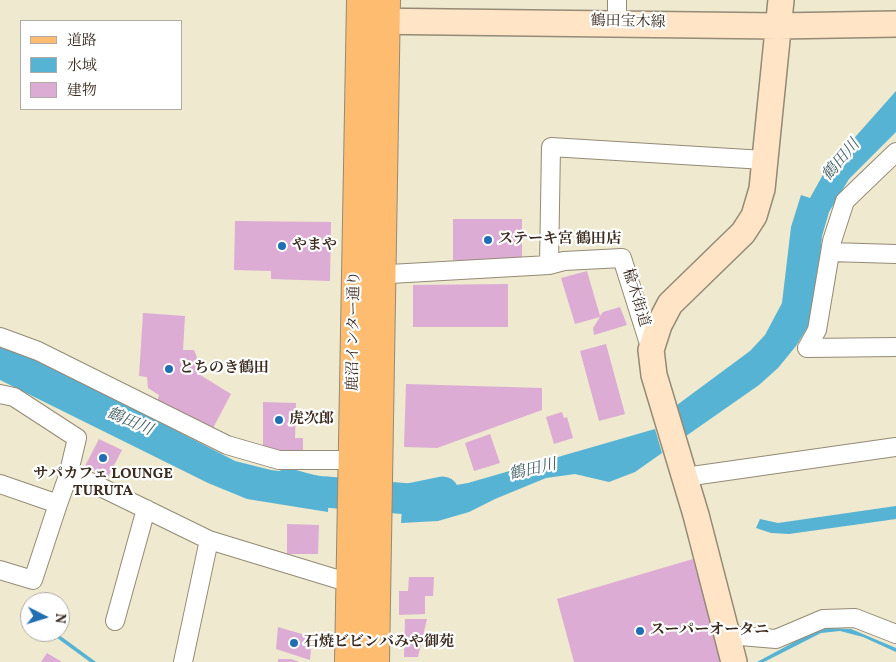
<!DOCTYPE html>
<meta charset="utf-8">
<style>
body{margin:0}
#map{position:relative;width:896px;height:662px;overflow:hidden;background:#eee9cf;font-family:Vollkorn,"Noto Serif JP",serif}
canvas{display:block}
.legend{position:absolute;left:20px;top:20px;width:162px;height:90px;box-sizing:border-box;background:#fff;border:1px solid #b1aaa5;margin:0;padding:6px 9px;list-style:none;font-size:15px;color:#3b2a1e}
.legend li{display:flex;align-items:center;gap:10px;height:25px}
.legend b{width:25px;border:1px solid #b1aaa5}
.north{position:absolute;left:20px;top:592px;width:50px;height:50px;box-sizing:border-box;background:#fff;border:1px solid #b1aaa5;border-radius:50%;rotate:95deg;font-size:14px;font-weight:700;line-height:20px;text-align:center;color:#3b2a1e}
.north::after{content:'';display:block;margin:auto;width:18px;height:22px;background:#1f6fb2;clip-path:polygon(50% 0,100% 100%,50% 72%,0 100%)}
</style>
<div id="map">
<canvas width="896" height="662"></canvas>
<ul class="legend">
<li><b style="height:6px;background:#febc70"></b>道路</li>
<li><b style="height:14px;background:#56b3d4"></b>水域</li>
<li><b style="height:14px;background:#dcacd4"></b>建物</li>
</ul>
<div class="north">N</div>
</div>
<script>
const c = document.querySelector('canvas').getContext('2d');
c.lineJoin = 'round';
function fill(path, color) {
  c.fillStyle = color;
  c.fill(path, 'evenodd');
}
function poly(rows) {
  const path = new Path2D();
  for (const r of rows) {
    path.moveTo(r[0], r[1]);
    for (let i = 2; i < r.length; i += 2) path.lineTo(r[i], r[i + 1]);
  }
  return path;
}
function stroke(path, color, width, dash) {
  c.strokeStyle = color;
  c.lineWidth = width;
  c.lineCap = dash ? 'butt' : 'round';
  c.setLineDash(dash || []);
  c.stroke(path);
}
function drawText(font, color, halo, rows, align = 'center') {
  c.font = font + ' Vollkorn,"Noto Serif JP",serif';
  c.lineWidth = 4.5;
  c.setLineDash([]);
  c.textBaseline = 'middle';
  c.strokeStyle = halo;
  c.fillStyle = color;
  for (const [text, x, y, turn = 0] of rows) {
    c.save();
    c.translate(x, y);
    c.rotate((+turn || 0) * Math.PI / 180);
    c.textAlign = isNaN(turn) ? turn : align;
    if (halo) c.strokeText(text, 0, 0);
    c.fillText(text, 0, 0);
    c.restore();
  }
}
fill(poly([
 [896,91,896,132,849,179,829,212,822,236,817,295,810,323,796,346,778,368,759,385,686,436,677,405,750,351,765,335,782,303,791,227,801,195,810,198,825,171],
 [0,346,32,356,235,461,271,470,329,477,328,512,247,499,208,483,0,380],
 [655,429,662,453,635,472,609,482,575,474,546,478,495,499,469,512,438,521,401,523,403,494,468,483],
 [896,506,896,519,789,534,771,533,756,528,760,519,778,523],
 [828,628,851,629,896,648,896,652,863,637,840,631,821,633,764,662,757,662,798,640,820,630],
 [33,632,55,632,96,662,90,662,53,635]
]), '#56b3d4');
stroke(poly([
 [288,484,322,493,326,492,409,499,443,492]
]), '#56b3d4', 31);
fill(poly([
 [453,219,522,219,522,260,453,260],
 [235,221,331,222,330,281,271,279,271,271,234,270],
 [587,271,600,316,603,312,620,307,627,325,594,335,593,328,600,317,575,324,561,278],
 [508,284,508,327,413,327,413,285],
 [143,313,185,316,183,350,194,350,200,365,197,373,231,394,212,430,157,402,159,395,148,388,147,377,139,376],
 [606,344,625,414,599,421,580,351],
 [406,384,542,388,542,410,437,448,404,447],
 [263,402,296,403,295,438,303,438,303,453,263,452],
 [562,412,564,418,567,417,573,438,554,444,546,417],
 [490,434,500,463,474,471,465,443],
 [99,439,122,450,108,477,85,466],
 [287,524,319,525,318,554,287,554],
 [693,559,722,662,574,662,557,599],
 [409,577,434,577,433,596,425,596,425,614,399,615,399,591,408,591],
 [405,619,427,619,418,657,404,657],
 [278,627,312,637,310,660,276,649],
 [47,653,62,662,41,662],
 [278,659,291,659,299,662,278,662]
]), '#dcacd4');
const street = poly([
 [617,0,617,23],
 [830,252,896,254],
 [549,265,551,147,764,160],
 [372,275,549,265,564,261,622,258,651,350],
 [0,337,38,351,227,445,279,460,353,460],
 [807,348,817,330,832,241,845,201,896,152],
 [807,348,896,347],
 [0,394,14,397,77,438,68,476],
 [685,477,896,447],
 [0,484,58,504,68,476,84,479,209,540,350,583],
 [0,570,33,580,58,504],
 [115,621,146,509],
 [728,635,776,639,823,619,855,618,896,634],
 [183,662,209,540]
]);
const secondary = poly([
 [366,21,778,26,896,24],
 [734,662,696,515,654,375,651,350,659,325,670,304,743,233,754,216,762,189,781,0]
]);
const primary = poly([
 [349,662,361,0],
 [375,662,386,0]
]);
stroke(street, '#948a76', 20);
stroke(secondary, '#948a76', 28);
stroke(primary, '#948a76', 30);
stroke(street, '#fff', 18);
stroke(secondary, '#ffe4c6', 25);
stroke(primary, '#febc70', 28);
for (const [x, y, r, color] of [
 [488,240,5,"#1f6fb2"],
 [282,246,5,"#1f6fb2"],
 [169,369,5,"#1f6fb2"],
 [279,420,5,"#1f6fb2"],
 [103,458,5,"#1f6fb2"],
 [640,631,5,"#1f6fb2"],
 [294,643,5,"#1f6fb2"]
]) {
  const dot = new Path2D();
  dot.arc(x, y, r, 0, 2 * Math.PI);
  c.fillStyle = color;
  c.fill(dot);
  stroke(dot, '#fff', 2);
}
drawText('15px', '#3b2a1e', '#fff', [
 ["鶴田宝木線",628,23,1],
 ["楡木街道",635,298,73],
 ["鹿沼インター通り",355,331,-89]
]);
drawText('bold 15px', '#3b2a1e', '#fff', [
 ["ステーキ宮 鶴田店",498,240],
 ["やまや",292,246],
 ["とちのき鶴田",179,369],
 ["虎次郎",289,420],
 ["サパカフェ LOUNGE",103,475,"center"],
 ["TURUTA",103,492,"center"],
 ["スーパーオータニ",650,631],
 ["石焼ビビンバみや御苑",304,643]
], 'left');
drawText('italic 16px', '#466167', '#fff', [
 ["鶴田川",842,161,-50],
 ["鶴田川",129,423,23],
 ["鶴田川",533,471,-13]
]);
</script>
